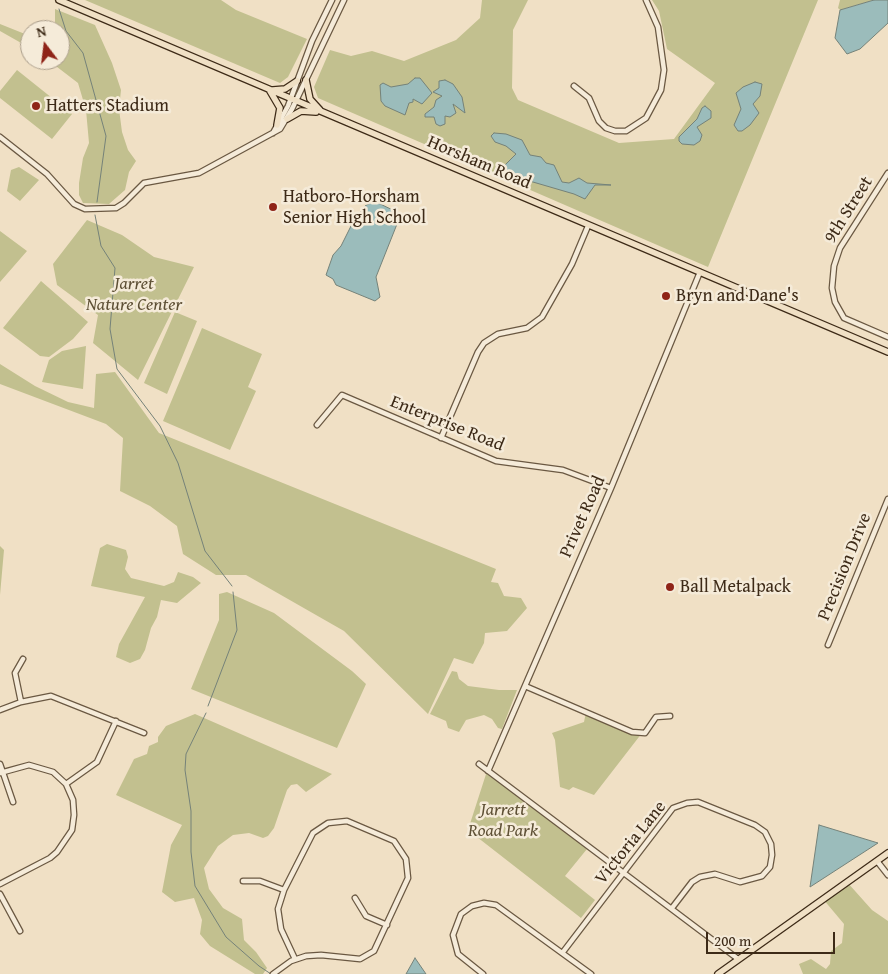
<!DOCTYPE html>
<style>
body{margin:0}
#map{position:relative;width:888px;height:974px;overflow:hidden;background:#f0e0c5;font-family:"Gentium Book Plus",serif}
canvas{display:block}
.north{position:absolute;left:20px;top:20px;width:50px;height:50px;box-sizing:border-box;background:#f5ebd9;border:1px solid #ab9e8b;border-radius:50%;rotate:345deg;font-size:14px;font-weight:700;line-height:20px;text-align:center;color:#3d2a17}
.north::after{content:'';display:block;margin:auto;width:18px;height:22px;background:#8f2418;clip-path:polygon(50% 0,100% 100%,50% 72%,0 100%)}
.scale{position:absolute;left:706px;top:932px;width:129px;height:22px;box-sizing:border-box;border:2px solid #3d2a17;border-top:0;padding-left:6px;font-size:15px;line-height:18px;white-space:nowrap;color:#3d2a17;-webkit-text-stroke:4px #f5ebd9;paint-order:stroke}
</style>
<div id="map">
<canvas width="888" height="974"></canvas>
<div class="north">N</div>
<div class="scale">200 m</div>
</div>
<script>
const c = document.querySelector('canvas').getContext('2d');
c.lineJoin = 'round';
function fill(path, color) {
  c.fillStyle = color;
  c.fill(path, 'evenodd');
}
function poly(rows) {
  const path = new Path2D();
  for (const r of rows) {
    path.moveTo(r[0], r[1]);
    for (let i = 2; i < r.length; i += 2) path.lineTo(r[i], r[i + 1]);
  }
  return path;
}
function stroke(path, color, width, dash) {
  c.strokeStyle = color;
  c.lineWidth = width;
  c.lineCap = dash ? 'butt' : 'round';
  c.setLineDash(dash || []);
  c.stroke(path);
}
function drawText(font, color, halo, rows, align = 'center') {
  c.font = font + ' "Gentium Book Plus",serif';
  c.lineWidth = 5;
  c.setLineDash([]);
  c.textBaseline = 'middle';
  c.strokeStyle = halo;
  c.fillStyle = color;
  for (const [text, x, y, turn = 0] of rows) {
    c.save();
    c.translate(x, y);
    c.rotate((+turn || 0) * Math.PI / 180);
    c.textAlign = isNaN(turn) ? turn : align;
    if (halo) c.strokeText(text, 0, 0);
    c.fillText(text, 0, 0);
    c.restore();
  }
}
fill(poly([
 [85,0,221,0,236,10,307,39,288,77,280,83],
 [482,0,528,0,513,30,512,88,518,100,619,143,674,139,715,83,667,49,659,11,652,0,818,0,708,267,318,98,314,87,330,50,351,56,372,51,404,61,456,40,480,18],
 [840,0,874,0,840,10,838,8],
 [55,9,95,25,112,63,121,90,119,109,122,132,128,150,136,161,129,172,125,190,109,204,83,203,79,195,79,183,83,158,89,143,86,110,78,83,48,60,60,60,60,30,55,30],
 [0,24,30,36,30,48,0,31],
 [17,70,72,114,52,139,0,98,0,91],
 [19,167,39,180,20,201,7,191,11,170],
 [87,220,122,235,154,257,194,267,138,380,93,343,98,315,57,285,53,264],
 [0,231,27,251,0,282],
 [41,281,88,322,73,339,49,357,40,356,3,328],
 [175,312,197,321,167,394,144,383],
 [202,328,262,354,248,387,256,391,230,450,163,421],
 [86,346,83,389,42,382,49,360,62,351],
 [0,364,35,386,68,402,94,408,96,374,115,372,159,433,496,569,491,582,498,583,504,596,521,598,527,608,507,631,485,633,484,643,473,664,454,658,428,714,344,631,246,575,216,575,183,554,177,526,150,506,120,491,123,438,106,424,0,384],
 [107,544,126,550,128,557,125,569,131,578,164,586,174,582,178,572,193,577,201,583,177,603,161,600,157,617,151,628,145,650,140,659,130,663,116,657,119,644,145,597,91,586,100,548],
 [0,546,4,550,0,595],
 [227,592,274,613,352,671,366,684,337,748,191,689,219,620,219,594],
 [452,671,457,672,459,679,468,686,499,690,517,690,502,729,498,728,492,719,484,715,466,720,459,732,448,728,446,721,430,714],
 [586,712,642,733,594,795,573,787,569,790,560,787,555,740,552,733,584,722],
 [195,714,332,774,306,792,297,784,291,785,287,790,274,828,268,836,263,838,249,833,233,835,218,846,204,868,209,889,223,908,242,919,244,940,256,952,267,968,263,974,255,974,210,946,200,934,202,920,194,898,175,902,162,892,171,845,182,825,116,795,134,759,147,754,149,746,158,742,158,737,166,726],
 [487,771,587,849,565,876,595,900,581,918,468,830],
 [847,882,872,910,888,921,888,974,803,974,799,964,811,959,826,969,830,964,831,951,842,943,844,924,823,899]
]), '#c2c08f');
const water = poly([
 [874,0,888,0,888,23,860,49,847,54,835,38,840,10,874,0],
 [415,78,420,78,432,93,422,104,413,99,413,102,409,103,405,115,385,106,381,101,380,85,383,83,391,87,408,84,415,78],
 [445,80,453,84,462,97,465,113,453,104,456,113,450,117,445,116,445,124,440,126,436,124,434,117,425,117,425,114,434,107,436,100,442,96,433,92,439,88,439,81,445,80],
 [755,82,762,84,760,96,753,104,759,113,750,125,742,131,738,131,734,125,741,109,736,93,743,87,755,82],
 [705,106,711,111,711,118,697,127,702,135,700,141,694,145,682,144,679,141,679,137,697,119,702,108,705,106],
 [494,133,506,134,522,140,530,155,541,157,546,163,554,165,562,182,569,183,579,178,587,183,611,185,595,185,585,199,574,194,509,175,505,173,504,166,516,154,506,146,495,142,491,136,494,133],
 [374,201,401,214,376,277,380,297,375,301,336,285,333,279,326,275,333,255,341,246,353,222,365,206,374,201],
 [819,825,878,843,810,887,819,825],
 [415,958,426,974,406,974,415,958]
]);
fill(water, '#9bbcbb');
stroke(water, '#758279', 1);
stroke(poly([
 [59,9,66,31,83,53,106,136,97,202],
 [95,215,101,246,115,268,110,329,117,369,160,426,178,463,205,551,232,586],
 [208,706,237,630,233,592],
 [206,713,186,754,185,770,191,811,191,852,195,886,226,937,259,966,271,974]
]), '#758279', 1);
const minor = poly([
 [574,86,589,98,599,121,606,128,615,131,626,131,646,118,661,90,664,70,658,27,646,0],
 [273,133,288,106,312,41,332,0],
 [0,137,47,174,74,204,85,209,116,208,124,203,144,183,199,173,280,129,292,109,344,0],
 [888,173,840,248,834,266,832,288,835,302,844,318,888,337],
 [317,425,342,395,496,461,563,470,611,488],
 [441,438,478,352,484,343,498,334,527,328,542,317,572,264,588,226],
 [828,645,888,499],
 [525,686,632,732,645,733,656,717,670,716],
 [21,702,15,673,23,659],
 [0,710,21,702,51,696,144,733],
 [0,764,13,802],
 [479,764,738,959],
 [488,771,611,488,700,272],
 [0,773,29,765,53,772,66,784,73,800,74,815,72,830,57,852,50,858,0,884],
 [66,784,97,762,116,721],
 [877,861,888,875],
 [243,881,260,881,284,890],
 [0,894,20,931],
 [355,898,366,916,387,925],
 [563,952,673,808,687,803,698,802,755,825,765,832,771,844,772,855,770,867,762,876,740,882,715,874,700,877,692,882,672,908],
 [273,974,291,961,306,956,321,955,360,959,374,951,408,878,406,859,394,841,347,821,328,823,313,833,284,890,278,909,281,929,295,959],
 [483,974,458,954,453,935,461,914,472,906,484,903,496,905,591,974]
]);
const major = poly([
 [59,0,888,352],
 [306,80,310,99,320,110],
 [273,90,285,89,297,81],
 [270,91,280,108,277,125],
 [287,119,301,111,316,112],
 [718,974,888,853]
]);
stroke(minor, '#6a5842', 7);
stroke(major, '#3d2a17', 8);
stroke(minor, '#f5ebd9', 4.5);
stroke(major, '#f0e0c5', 5.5);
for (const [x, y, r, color] of [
 [36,106,5,"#8f2418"],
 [273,207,5,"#8f2418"],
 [666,296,5,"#8f2418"],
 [670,587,5,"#8f2418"]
]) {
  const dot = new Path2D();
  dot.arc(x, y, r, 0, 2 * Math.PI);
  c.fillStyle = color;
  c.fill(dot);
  stroke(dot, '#f5ebd9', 2);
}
drawText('18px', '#3d2a17', '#f5ebd9', [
 ["Hatters Stadium",46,106],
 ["Hatboro-Horsham",283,197],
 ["Senior High School",283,218],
 ["Bryn and Dane's",676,296],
 ["Ball Metalpack",680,587]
], 'left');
drawText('18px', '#3d2a17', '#f5ebd9', [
 ["Horsham Road",479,163,23],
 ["9th Street",849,210,-58],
 ["Enterprise Road",447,424,22],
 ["Privet Road",583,517,-66],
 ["Precision Drive",845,567,-68],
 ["Victoria Lane",631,843,-51]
]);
drawText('italic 18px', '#5e5035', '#f5ebd9', [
 ["Jarret",134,284],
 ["Nature Center",134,305],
 ["Jarrett",503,810],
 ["Road Park",503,831]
]);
</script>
